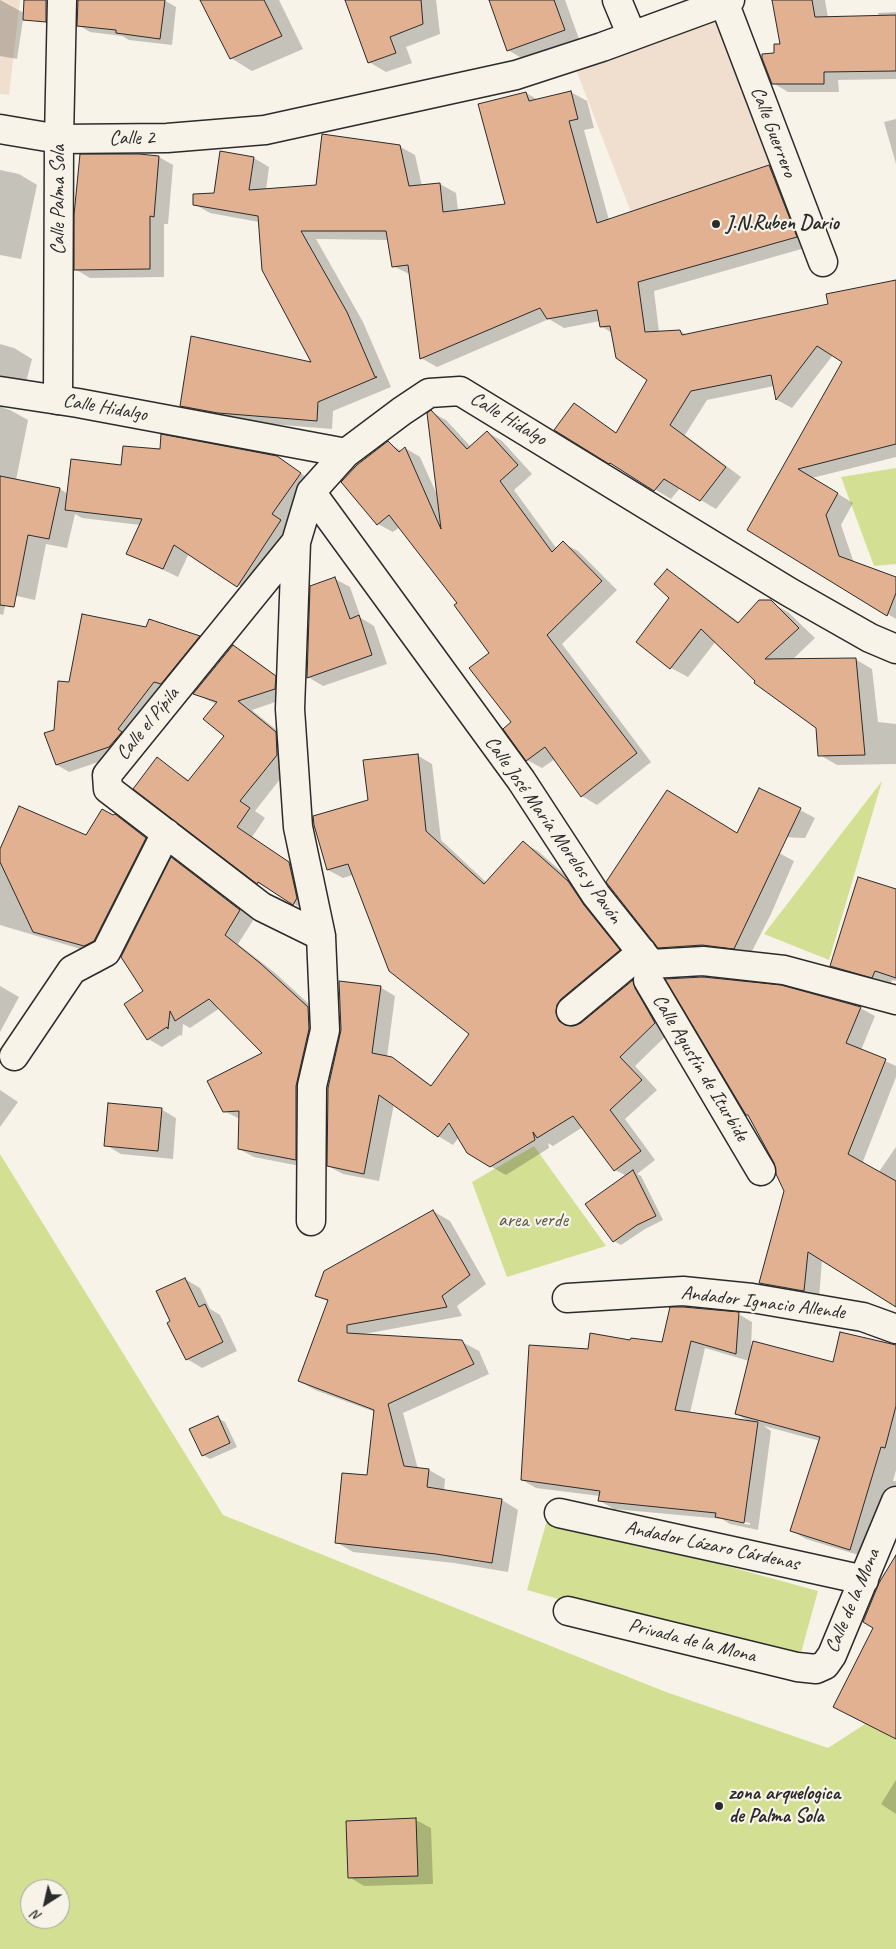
<!DOCTYPE html>
<meta charset="utf-8">
<style>
body{margin:0}
#map{position:relative;width:896px;height:1949px;overflow:hidden;background:#f7f3e8;font-family:Caveat,sans-serif}
canvas{display:block}
.north{position:absolute;left:20px;top:1879px;width:50px;height:50px;box-sizing:border-box;background:#f7f3e8;border:1px solid #a5a39c;border-radius:50%;rotate:215deg;font-size:14px;font-weight:700;line-height:20px;text-align:center;color:#2b2b2b}
.north::after{content:'';display:block;margin:auto;width:18px;height:22px;background:#2b2b2b;clip-path:polygon(50% 0,100% 100%,50% 72%,0 100%)}
</style>
<div id="map">
<canvas width="896" height="1949"></canvas>
<div class="north">N</div>
</div>
<script>
const c = document.querySelector('canvas').getContext('2d');
c.lineJoin = 'round';
function fill(path, color) {
  c.fillStyle = color;
  c.fill(path, 'evenodd');
}
function poly(rows) {
  const path = new Path2D();
  for (const r of rows) {
    path.moveTo(r[0], r[1]);
    for (let i = 2; i < r.length; i += 2) path.lineTo(r[i], r[i + 1]);
  }
  return path;
}
function stroke(path, color, width, dash) {
  c.strokeStyle = color;
  c.lineWidth = width;
  c.lineCap = dash ? 'butt' : 'round';
  c.setLineDash(dash || []);
  c.stroke(path);
}
function drawText(font, color, halo, rows, align = 'center') {
  c.font = font + ' Caveat,sans-serif';
  c.lineWidth = 4.5;
  c.setLineDash([]);
  c.textBaseline = 'middle';
  c.strokeStyle = halo;
  c.fillStyle = color;
  for (const [text, x, y, turn = 0] of rows) {
    c.save();
    c.translate(x, y);
    c.rotate((+turn || 0) * Math.PI / 180);
    c.textAlign = isNaN(turn) ? turn : align;
    if (halo) c.strokeText(text, 0, 0);
    c.fillText(text, 0, 0);
    c.restore();
  }
}
fill(poly([
 [0,0,20,0,9,95,0,94],
 [715,19,762,130,801,236,656,277,575,67]
]), '#f0dfce');
fill(poly([
 [896,468,896,564,874,566,841,477],
 [882,781,829,960,764,934],
 [534,1146,606,1246,507,1277,472,1182],
 [0,1154,223,1515,666,1692,828,1748,896,1704,896,1949,0,1949],
 [30,1889,60,1889,60,1919,30,1919],
 [548,1517,818,1591,797,1667,527,1590]
]), '#d3e093');
fill(poly([
 [0,0,24,13,17,59,0,56],
 [79,0,164,0,176,7,172,45,129,40,122,36,90,32,78,25],
 [202,0,279,0,303,49,252,71,231,58],
 [346,0,436,0,440,34,406,47,412,63,386,72,369,62],
 [490,0,565,0,579,39,523,59,508,50],
 [773,0,825,0,828,18,879,17,878,13,896,12,896,79,838,80,839,92,788,92,773,83,776,55,782,45],
 [571,92,587,101,594,128,584,130,609,220,769,166,785,175,812,246,654,291,659,332,680,331,687,335,830,305,896,282,896,457,812,478,853,503,841,525,854,563,896,579,896,619,749,530,844,362,833,355,792,408,777,400,774,386,707,400,685,435,741,477,716,509,680,488,671,499,626,472,574,404,617,433,649,380,612,333,601,326,600,321,564,328,549,319,437,367,421,358,411,275,393,266,389,240,316,239,363,322,391,387,333,411,332,429,234,421,197,415,181,405,314,364,259,222,210,213,194,204,215,194,254,158,269,167,266,190,317,186,399,146,415,155,422,186,440,184,456,193,458,211,507,205,526,93,538,100],
 [896,119,896,164,884,122],
 [159,157,173,165,168,224,164,224,164,277,90,278,75,269],
 [0,170,19,174,37,185,21,259,0,255],
 [0,344,14,348,32,359,25,386,2,400,3,408,10,410,28,420,16,480,60,489,68,494,122,466,277,457,315,483,287,524,295,530,253,594,189,553,178,577,128,553,140,525,82,518,75,514,67,548,46,544,35,600,8,594,3,615,0,614],
 [431,412,446,420,471,447,487,432,502,441,532,474,514,490,557,549,563,543,578,551,617,590,562,644,651,762,597,805,582,796,555,759,542,768,527,760,491,653,458,603,400,527,393,532,378,524,388,443,402,451,405,448,420,457,438,497],
 [667,571,684,581,740,623,770,602,788,612,815,638,792,660,855,659,872,669,878,722,896,724,896,764,837,765,820,755,817,727,757,681,716,641,688,677,671,668,671,598],
 [335,579,350,587,361,618,374,626,387,664,323,686,308,677],
 [149,620,200,637,211,644,122,754,69,772,57,765,55,731,70,684,147,628],
 [233,646,248,655,290,686,290,697,252,710,291,742,292,764,255,811,265,818,252,837,304,872,308,912,258,883,135,788,157,759,190,781,226,736,216,704,195,694],
 [417,755,432,764,441,840,487,883,523,843,538,851,583,891,634,959,570,1023,572,1027,582,1024,633,981,648,990,670,1032,635,1066,657,1090,625,1119,655,1160,637,1174,641,1176,663,1220,645,1229,621,1245,614,1241,627,1176,615,1170,583,1127,553,1146,548,1143,549,1148,506,1175,490,1166,459,1137,453,1145,438,1136,394,1104,379,1181,343,1174,328,1166,380,987,395,996,387,1057,408,1068,432,1086,470,1033,353,875,343,878,328,870,369,801],
 [800,810,815,818,805,838,756,836],
 [115,815,134,826,165,850,104,956,0,925,0,852,86,837],
 [727,836,779,853,794,861,771,914,749,957,674,956,659,947],
 [172,859,186,867,254,919,238,944,274,972,322,1016,310,1168,254,1157,239,1149,240,1119,224,1111,264,1053,220,1008,190,1028,183,1024,182,1036,180,1035,162,1047,148,1039,145,992],
 [896,891,896,981,892,980,890,986,848,975,831,966],
 [0,986,19,997,0,1032],
 [860,1008,875,1016,861,1050,896,1066,896,1077,833,1238,896,1147,896,1306,822,1259,819,1299,775,1291,760,1283,785,1191],
 [0,1090,18,1102,0,1127],
 [161,1109,176,1118,173,1159,121,1154,106,1145],
 [433,1211,450,1221,486,1284,457,1306,462,1316,364,1334,462,1342,479,1351,489,1374,403,1413,418,1469,429,1470,445,1479,444,1491,502,1500,518,1510,508,1572,454,1563,353,1552,336,1542,368,1477,375,1412,315,1390,299,1381,329,1302,317,1295],
 [185,1279,200,1288,210,1309,220,1315,237,1351,202,1368,187,1359,172,1322],
 [738,1314,752,1322,751,1349,834,1364,896,1346,896,1470,893,1481,896,1481,896,1497,894,1500,883,1495,865,1557,806,1539,792,1531,820,1441,764,1426,771,1431,758,1530,730,1524,722,1519,614,1509,600,1501,600,1496,536,1488,522,1480,589,1350,631,1342,663,1343],
 [705,1348,749,1361,736,1414,750,1422,690,1413],
 [723,1517,750,1523,750,1525,726,1520],
 [218,1418,225,1422,237,1447,210,1459,203,1455],
 [896,1780,896,1814,881,1804],
 [416,1820,431,1828,433,1884,364,1886,349,1877,347,1822]
]), '#0003');
const building = poly([
 [24,0,46,0,46,22,23,20,24,0],
 [78,0,165,0,160,39,116,33,116,30,77,26,78,0],
 [200,0,264,0,282,36,230,59,200,0],
 [345,0,421,0,423,24,390,37,396,53,368,63,345,0],
 [489,0,554,0,565,30,507,51,489,0],
 [772,0,812,0,815,17,896,15,896,71,824,72,824,84,772,84,762,58,762,54,774,53,774,44,780,44,772,0],
 [571,91,578,119,569,121,597,223,769,165,797,237,638,282,645,332,680,330,682,335,828,304,826,294,896,280,896,444,798,469,838,493,826,515,839,556,896,577,896,593,887,616,747,530,842,362,817,346,776,400,771,375,691,391,670,425,726,467,700,501,664,479,654,491,610,463,609,464,554,430,574,403,616,433,647,380,616,358,610,326,600,327,597,310,547,319,540,308,420,359,408,265,392,267,386,231,301,231,347,312,375,377,377,377,318,402,317,421,218,413,180,406,191,336,311,362,262,270,258,216,193,205,193,194,214,193,220,151,254,157,249,190,316,185,322,134,400,145,409,186,440,183,443,212,505,204,478,104,526,92,529,101,571,91],
 [80,154,139,154,159,156,154,217,150,216,150,269,74,270,74,215,80,154],
 [431,410,467,449,487,431,518,465,500,481,552,552,563,541,602,581,547,635,637,753,581,797,545,747,526,761,503,729,511,722,469,668,489,653,454,605,457,603,389,515,377,525,341,482,357,465,388,441,399,452,405,447,441,529,427,413,431,410],
 [161,434,277,456,301,473,272,514,281,520,237,587,174,545,163,569,126,554,142,519,65,510,71,459,121,465,123,446,160,449,161,434],
 [0,476,60,488,49,539,28,535,14,607,0,605,0,476],
 [667,569,738,623,759,600,771,600,799,628,765,659,856,658,865,755,818,756,816,728,754,683,755,681,701,629,670,669,636,642,669,598,654,584,667,569],
 [335,577,350,619,359,615,372,655,307,678,310,586,335,577],
 [82,614,146,627,149,619,200,636,161,684,154,682,118,729,122,732,109,747,56,765,44,733,54,730,58,681,69,682,82,614],
 [233,645,276,676,275,689,238,701,276,732,277,755,240,801,250,808,237,827,289,862,297,898,293,905,258,882,257,884,133,789,157,757,188,781,224,736,203,719,217,702,193,694,233,645],
 [418,754,426,831,484,884,523,841,568,881,584,905,620,950,561,999,557,1005,556,1013,559,1021,565,1025,573,1026,581,1023,633,980,635,988,655,1023,620,1057,642,1080,610,1110,641,1151,614,1171,573,1116,537,1138,533,1132,535,1140,490,1167,467,1153,449,1123,438,1137,379,1095,364,1174,327,1166,328,1088,341,1030,339,981,381,986,372,1053,392,1057,431,1086,469,1034,389,971,348,864,327,870,314,825,313,816,368,800,363,760,418,754],
 [759,788,801,808,734,949,702,945,658,948,606,882,667,790,737,833,759,788],
 [19,806,86,835,102,809,113,815,115,814,146,838,94,941,84,946,33,932,0,862,0,849,19,806],
 [171,857,240,910,225,935,260,963,308,1007,309,1029,296,1086,296,1160,238,1149,239,1111,223,1112,207,1081,262,1053,209,999,175,1021,170,1011,168,1029,167,1027,147,1040,124,1004,143,991,121,957,171,857],
 [858,877,896,889,896,978,875,971,872,978,830,966,858,877],
 [703,977,781,985,861,1007,846,1043,886,1059,848,1154,896,1181,896,1307,808,1252,804,1291,759,1283,784,1191,776,1174,774,1163,748,1115,746,1115,665,979,703,977],
 [108,1103,162,1108,158,1151,104,1146,108,1103],
 [633,1170,656,1216,637,1225,613,1242,585,1204,633,1170],
 [433,1210,470,1275,442,1296,447,1307,347,1325,347,1333,462,1340,474,1364,388,1404,404,1466,429,1469,427,1487,502,1499,492,1563,436,1554,335,1543,342,1473,367,1475,374,1410,298,1381,328,1300,315,1296,324,1271,433,1210],
 [185,1278,199,1307,205,1304,223,1342,186,1360,167,1323,170,1321,156,1291,185,1278],
 [670,1307,683,1307,739,1312,736,1354,691,1341,675,1410,758,1422,744,1523,715,1517,716,1513,598,1501,600,1491,521,1480,529,1345,588,1349,590,1333,630,1340,631,1338,662,1342,670,1307],
 [840,1332,896,1345,896,1406,885,1448,881,1447,850,1550,790,1531,820,1437,735,1414,753,1341,833,1362,840,1332],
 [218,1416,230,1443,202,1456,189,1429,218,1416],
 [896,1555,896,1739,833,1707,873,1628,863,1622,879,1583,896,1555],
 [416,1818,418,1876,348,1878,346,1821,416,1818]
]);
fill(building, '#e1b192');
stroke(building, '#2b2b2b', 1);
const minor = poly([
 [617,0,632,36],
 [724,2,823,262],
 [0,129,59,139,167,138,265,130,516,75,602,47,730,0],
 [0,391,78,403,346,453],
 [311,492,521,780,596,895,651,964],
 [296,542,290,709,298,827,321,936,325,1030,312,1086,311,1221],
 [321,936,262,907,108,789,107,775,296,542,311,492,346,453,402,411,429,393,460,391,789,592,870,638,896,649],
 [651,964,703,961,784,970,896,1000],
 [651,964,648,980,761,1171],
 [571,1011,642,952],
 [14,1056,72,970,106,952,166,833],
 [567,1298,683,1291,752,1298,863,1317,896,1329],
 [559,1513,864,1580],
 [568,1611,797,1667,816,1669,825,1665,832,1655,896,1501]
]);
const tertiary = poly([
 [58,400,59,139,62,0]
]);
stroke(minor, '#2b2b2b', 31);
stroke(tertiary, '#2b2b2b', 31);
stroke(minor, '#f7f3e8', 28);
stroke(tertiary, '#f7f3e8', 28);
for (const [x, y, r, color] of [
 [716,224,5,"#2b2b2b"],
 [719,1806,5,"#2b2b2b"]
]) {
  const dot = new Path2D();
  dot.arc(x, y, r, 0, 2 * Math.PI);
  c.fillStyle = color;
  c.fill(dot);
  stroke(dot, '#f7f3e8', 2);
}
drawText('20px', '#2b2b2b', '#f7f3e8', [
 ["Calle Guerrero",773,132,69],
 ["Calle 2",132,139],
 ["Calle Palma Sola",59,200,-90],
 ["Calle Hidalgo",105,408,10],
 ["Calle Hidalgo",508,419,31],
 ["Calle el Pípila",148,724,-51],
 ["Calle José María Morelos y Pavón",553,830,55],
 ["Calle Agustín de Iturbide",700,1068,59],
 ["Andador Ignacio Allende",763,1303,7],
 ["Andador Lázaro Cárdenas",712,1546,12],
 ["Calle de la Mona",853,1601,-67],
 ["Privada de la Mona",692,1641,14]
]);
drawText('bold 20px', '#2b2b2b', '#f7f3e8', [
 ["J.N.Ruben Dario",726,224],
 ["zona arquelogica",729,1794],
 ["de Palma Sola",729,1817]
], 'left');
drawText('20px', '#555845', '#f7f3e8', [
 ["area verde",533,1221]
]);
</script>
